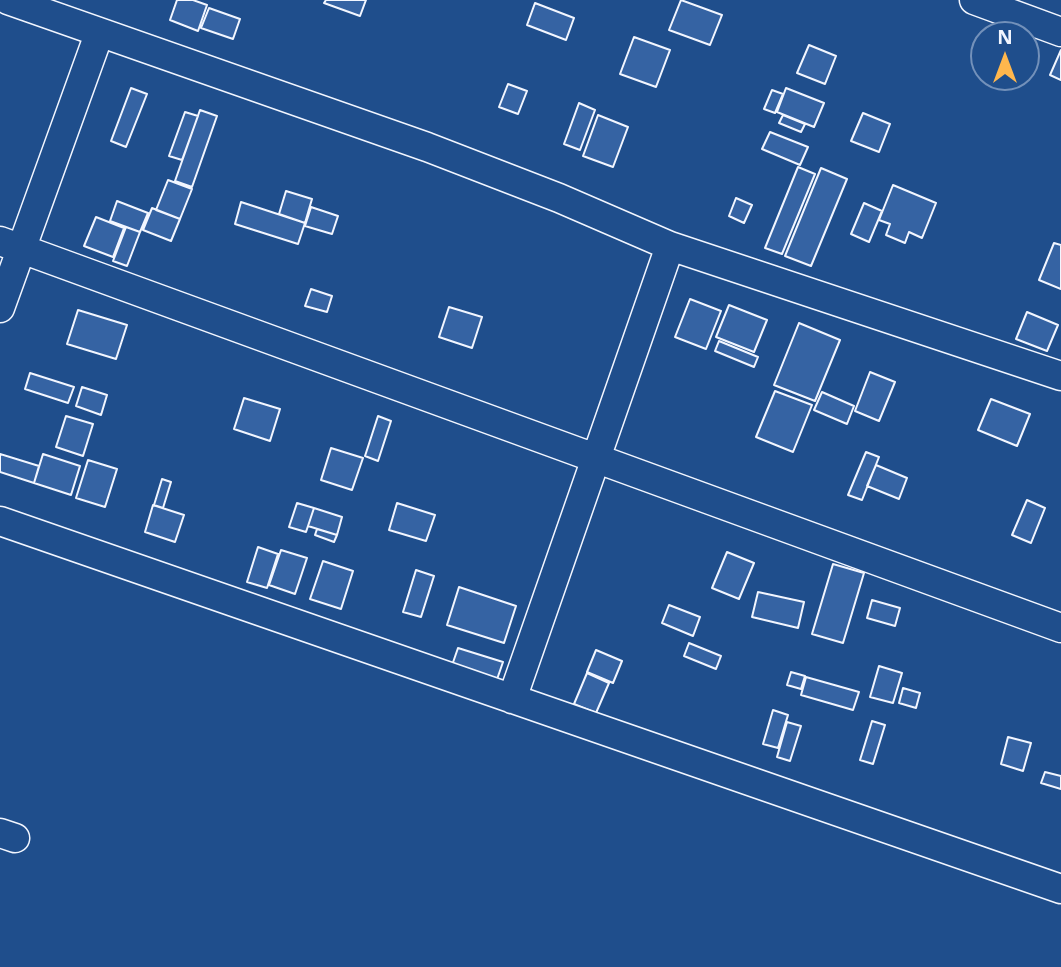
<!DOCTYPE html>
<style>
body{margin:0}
#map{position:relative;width:1061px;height:967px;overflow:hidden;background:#1f4e8c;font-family:"Noto Sans",sans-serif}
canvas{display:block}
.north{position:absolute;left:970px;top:21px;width:70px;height:70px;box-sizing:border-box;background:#1f4e8c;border:2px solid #7391ba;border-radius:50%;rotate:0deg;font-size:19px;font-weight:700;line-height:28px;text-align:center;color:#f2f6ff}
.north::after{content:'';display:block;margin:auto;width:24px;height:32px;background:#ffb74d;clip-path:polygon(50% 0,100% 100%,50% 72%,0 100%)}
</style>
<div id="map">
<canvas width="1061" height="967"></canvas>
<div class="north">N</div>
</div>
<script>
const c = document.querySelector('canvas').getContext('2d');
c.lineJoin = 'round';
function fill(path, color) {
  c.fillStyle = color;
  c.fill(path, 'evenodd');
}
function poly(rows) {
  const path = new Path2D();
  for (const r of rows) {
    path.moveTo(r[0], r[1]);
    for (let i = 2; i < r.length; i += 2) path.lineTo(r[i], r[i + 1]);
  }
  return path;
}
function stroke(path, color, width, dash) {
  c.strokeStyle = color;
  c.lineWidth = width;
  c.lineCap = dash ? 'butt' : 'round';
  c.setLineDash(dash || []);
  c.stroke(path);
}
const building = poly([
 [177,0,193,0,207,5,198,31,170,20,177,0],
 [326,0,366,0,360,16,324,3,326,0],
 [681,0,722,15,710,45,669,30,681,0],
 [535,3,574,18,566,40,527,25,535,3],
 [209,8,240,19,233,39,201,28,209,8],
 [634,37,670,50,656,87,620,74,634,37],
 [809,45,836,56,825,84,797,73,809,45],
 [1061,50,1061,80,1050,75,1061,50],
 [508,84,527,91,518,114,499,107,508,84],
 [131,88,147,94,126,147,111,141,131,88],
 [786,88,824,103,814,127,777,112,786,88],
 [772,90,783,94,775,113,764,109,772,90],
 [579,103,595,110,580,150,564,144,579,103],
 [200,110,217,116,192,187,175,181,200,110],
 [185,112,198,116,182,160,169,156,185,112],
 [863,113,890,124,879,152,851,141,863,113],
 [598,115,628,127,613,167,583,156,598,115],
 [783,115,805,124,801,132,779,123,783,115],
 [770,132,808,147,800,165,762,149,770,132],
 [798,167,815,174,782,254,765,248,798,167],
 [821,168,847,179,811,266,785,256,821,168],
 [168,180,192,189,180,219,156,210,168,180],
 [893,185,936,203,922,238,909,232,905,243,886,235,890,224,879,220,893,185],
 [286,191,312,199,305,223,279,214,286,191],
 [736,198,752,205,744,223,729,216,736,198],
 [117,201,148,213,140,232,110,221,117,201],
 [241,202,305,223,298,244,235,224,241,202],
 [864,203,882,211,869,242,851,234,864,203],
 [311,207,338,216,332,234,305,226,311,207],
 [152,208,180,219,171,241,143,230,152,208],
 [96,217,124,228,113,257,84,246,96,217],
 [126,227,140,232,127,266,113,261,126,227],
 [1054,243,1061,245,1061,289,1039,280,1054,243],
 [311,289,332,296,327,312,305,306,311,289],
 [690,299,721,311,706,349,675,337,690,299],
 [729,305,767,320,754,352,716,337,729,305],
 [449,307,482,317,472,348,439,337,449,307],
 [78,310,127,325,116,359,67,344,78,310],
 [1027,312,1058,325,1047,351,1016,339,1027,312],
 [799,323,840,340,815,401,774,385,799,323],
 [719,341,758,357,754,367,715,351,719,341],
 [870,372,895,382,879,421,855,411,870,372],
 [30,373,74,387,68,403,25,389,30,373],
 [82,387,107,395,101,415,76,406,82,387],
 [775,391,812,405,793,452,756,437,775,391],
 [822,392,854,406,847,424,814,410,822,392],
 [244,398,280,409,270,441,234,429,244,398],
 [991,399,1030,414,1017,446,978,430,991,399],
 [66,416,93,424,83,456,56,447,66,416],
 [378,416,391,421,378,461,365,456,378,416],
 [331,448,363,458,352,490,321,480,331,448],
 [866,452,879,457,862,500,848,495,866,452],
 [0,454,39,466,34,483,0,472,0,454],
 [43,454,80,466,71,495,34,483,43,454],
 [88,460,117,469,105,507,76,498,88,460],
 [876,465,907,478,899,499,867,486,876,465],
 [162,479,171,482,163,508,154,505,162,479],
 [1027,500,1045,508,1031,543,1012,535,1027,500],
 [297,503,314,508,306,532,289,527,297,503],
 [397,503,435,515,426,541,389,530,397,503],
 [153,505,184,515,175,542,145,532,153,505],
 [314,508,342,517,337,535,308,526,314,508],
 [317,529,337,535,334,542,315,535,317,529],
 [258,547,278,554,267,588,247,582,258,547],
 [281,550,307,558,295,594,269,585,281,550],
 [727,552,754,563,739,599,712,588,727,552],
 [323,561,353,571,341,609,310,599,323,561],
 [833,564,864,573,843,643,812,634,833,564],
 [416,570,434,576,421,617,403,612,416,570],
 [459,587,516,606,504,643,447,625,459,587],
 [758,592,804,602,798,628,752,617,758,592],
 [872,600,900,608,895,626,867,618,872,600],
 [669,605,700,617,693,636,662,623,669,605],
 [689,643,721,656,716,669,684,656,689,643],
 [458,648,503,662,494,688,449,674,458,648],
 [596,650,622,661,613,683,587,672,596,650],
 [879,666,902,673,893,703,870,697,879,666],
 [791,672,805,676,801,689,787,685,791,672],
 [587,673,609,683,596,713,574,704,587,673],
 [806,677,859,692,853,710,801,695,806,677],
 [903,688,920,693,916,708,899,703,903,688],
 [773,710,788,715,778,748,763,744,773,710],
 [872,721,885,725,873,764,860,760,872,721],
 [787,722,801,726,790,761,777,757,787,722],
 [1008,737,1031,743,1023,771,1001,764,1008,737],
 [1045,772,1061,776,1061,789,1041,783,1045,772]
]);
fill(building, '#3563a3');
stroke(building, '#f2f6ff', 2);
const minor = poly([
 [8,0,427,147,559,198,670,246,1061,376],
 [974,0,1061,32],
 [0,241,1061,628],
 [0,308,99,34],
 [0,521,1061,889],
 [512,699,670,246],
 [0,833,15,838]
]);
stroke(minor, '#f2f6ff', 31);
stroke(minor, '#1f4e8c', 28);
</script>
